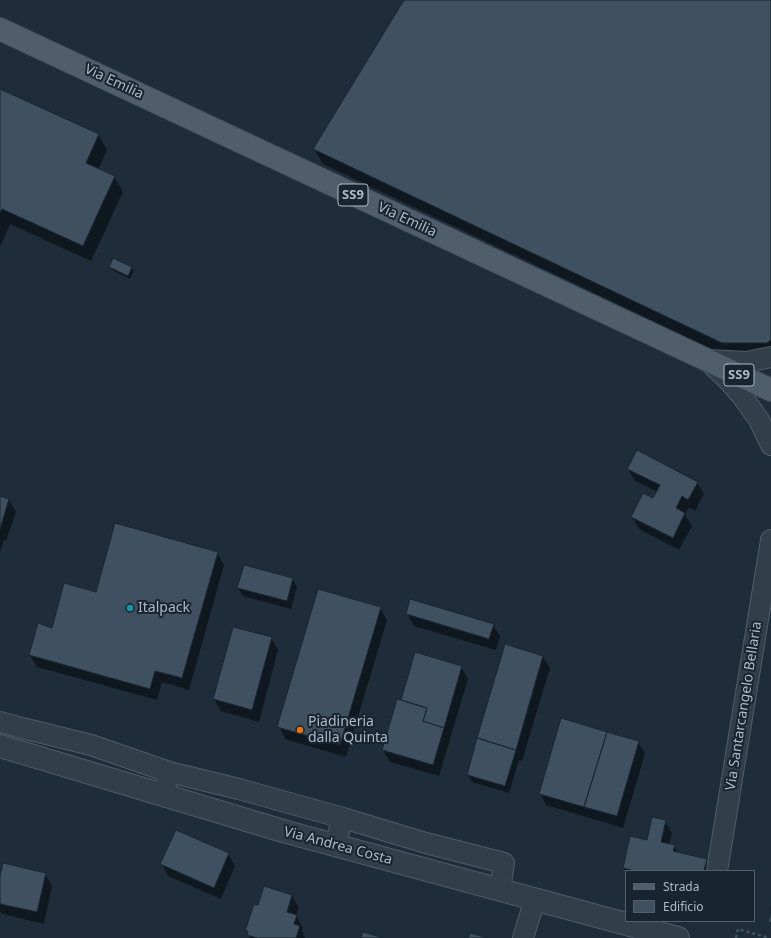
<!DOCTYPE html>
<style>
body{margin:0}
#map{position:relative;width:771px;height:938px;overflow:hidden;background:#1f2d3b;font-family:"Noto Sans",sans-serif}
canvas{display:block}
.legend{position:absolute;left:625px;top:870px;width:130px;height:52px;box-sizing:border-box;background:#18242f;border:1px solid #54606c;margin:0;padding:5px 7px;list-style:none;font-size:12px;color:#adbac7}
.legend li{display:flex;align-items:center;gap:8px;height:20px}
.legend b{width:20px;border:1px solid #54606c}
</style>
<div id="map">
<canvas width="771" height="938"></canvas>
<ul class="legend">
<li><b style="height:5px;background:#505e6b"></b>Strada</li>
<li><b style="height:11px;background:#3f5060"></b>Edificio</li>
</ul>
</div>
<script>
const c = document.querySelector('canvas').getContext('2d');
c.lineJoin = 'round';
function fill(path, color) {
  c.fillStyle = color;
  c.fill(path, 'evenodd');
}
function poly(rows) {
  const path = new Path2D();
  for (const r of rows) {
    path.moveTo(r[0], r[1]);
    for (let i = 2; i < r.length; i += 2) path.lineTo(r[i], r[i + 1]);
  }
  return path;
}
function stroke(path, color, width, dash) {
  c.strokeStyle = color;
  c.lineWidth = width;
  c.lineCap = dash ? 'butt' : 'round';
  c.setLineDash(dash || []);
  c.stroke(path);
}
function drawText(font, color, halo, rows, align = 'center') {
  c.font = font + ' "Noto Sans",sans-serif';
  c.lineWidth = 4;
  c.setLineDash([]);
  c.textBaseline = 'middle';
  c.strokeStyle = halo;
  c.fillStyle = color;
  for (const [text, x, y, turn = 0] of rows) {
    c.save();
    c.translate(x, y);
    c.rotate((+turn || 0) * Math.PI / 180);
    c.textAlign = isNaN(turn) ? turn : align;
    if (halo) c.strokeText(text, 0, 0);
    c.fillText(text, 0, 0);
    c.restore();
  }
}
fill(poly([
 [405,0,771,0,771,358,731,358,323,164,314,149],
 [0,90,98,134,107,150,98,170,114,177,123,192,91,261,10,224,0,247],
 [110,267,132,268,134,271,130,279,112,270],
 [628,469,697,483,704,494,695,511,689,507,685,515,692,526,679,550,639,529,632,517,654,500,658,492,635,481],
 [0,497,9,500,16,512,6,541,4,540,0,552],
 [217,553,224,565,189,690,162,682,157,700,37,667,30,655,96,593],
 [292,579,297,587,291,609,243,596,238,588],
 [380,608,387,620,346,757,285,739,279,727],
 [407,614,493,625,500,636,496,650,414,626],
 [271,638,278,650,259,722,221,711,214,699],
 [416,653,461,667,468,679,439,776,390,762,383,750,401,702],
 [543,657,550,668,522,761,519,760,509,793,472,782,468,775],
 [638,742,645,754,623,828,546,805,540,793],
 [665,821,672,833,669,845,674,846,678,853,706,860,713,871,626,871,626,872,624,868],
 [228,854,235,866,221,899,168,876,162,864],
 [45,874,52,886,44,924,2,914,0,911,0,880],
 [264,887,292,896,299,908,296,916,303,928,302,931,305,938,250,938,246,931,258,906],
 [677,921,687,921,687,923]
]), '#0007');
const building = poly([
 [404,0,771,0,771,340,767,343,722,343,313,149,404,0],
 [0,89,99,134,86,163,115,176,83,246,2,209,0,213,0,89],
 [113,258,132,267,128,276,109,267,113,258],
 [637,450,698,482,688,500,682,496,676,508,685,513,673,538,631,517,643,493,653,498,660,485,627,469,637,450],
 [0,496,9,499,0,529,0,496],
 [115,523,218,552,182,678,155,671,150,689,29,655,38,623,52,628,64,583,96,592,115,523],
 [244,565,293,578,287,601,237,588,244,565],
 [318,589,381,607,340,745,277,727,318,589],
 [410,599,494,624,489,639,406,614,410,599],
 [233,627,272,637,252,710,213,699,233,627],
 [505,644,543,656,516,750,477,738,505,644],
 [415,652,462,666,444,728,423,721,427,708,401,700,415,652],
 [397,699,427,708,423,721,444,728,433,765,382,750,397,699],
 [561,718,607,732,584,807,539,794,561,718],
 [607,732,639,741,617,816,584,807,607,732],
 [477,738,516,750,505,786,467,775,477,738],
 [652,817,666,820,661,842,675,845,673,851,707,859,704,871,635,871,623,868,630,836,647,840,652,817],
 [176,830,229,853,214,888,160,864,176,830],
 [3,863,46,873,37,912,0,904,0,876,3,863],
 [264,886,292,895,287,912,297,915,294,924,300,926,296,938,257,938,247,935,248,931,245,931,254,904,258,905,264,886],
 [771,908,771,923,768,922,771,908],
 [363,932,384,938,361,938,363,932],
 [470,933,488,938,468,938,470,933]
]);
fill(building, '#3f5060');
stroke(building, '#1a2631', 1);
const minor = poly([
 [709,360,746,362,771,357],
 [711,364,727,379,742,396,759,420,771,445],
 [0,722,22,728,91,745,169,772],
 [163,795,169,772,239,789,343,818],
 [335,845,343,818,426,843,504,863,500,890],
 [717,871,771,540],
 [523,938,535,899]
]);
const tertiary = poly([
 [0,746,283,831,678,938]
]);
const primary = poly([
 [0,29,771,390]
]);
stroke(minor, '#505d68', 22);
stroke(tertiary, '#505d68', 24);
stroke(primary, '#3c4854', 24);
stroke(poly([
 [736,938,738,929,769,938]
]), '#3e5859', 2.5, [3, 3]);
stroke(minor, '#323f4b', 20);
stroke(tertiary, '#323f4b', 22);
stroke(primary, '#505e6b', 22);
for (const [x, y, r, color] of [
 [130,608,4,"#0f9aa8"],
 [300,730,4,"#e8710a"]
]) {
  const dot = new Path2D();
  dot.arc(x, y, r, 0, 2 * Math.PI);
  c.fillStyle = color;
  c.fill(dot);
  stroke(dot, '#18242f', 1.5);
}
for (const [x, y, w] of [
 [353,195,30],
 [739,375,30]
]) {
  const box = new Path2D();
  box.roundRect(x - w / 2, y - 11, w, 22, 3);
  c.fillStyle = '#18242f';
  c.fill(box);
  stroke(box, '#adbac7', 1);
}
drawText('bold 13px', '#adbac7', null, [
 ["SS9",353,195],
 ["SS9",739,375]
]);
drawText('14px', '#adbac7', '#18242f', [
 ["Via Emilia",114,82,25],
 ["Via Emilia",407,220,25],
 ["Via Santarcangelo Bellaria",744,706,-81],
 ["Via Andrea Costa",338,846,15]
]);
drawText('14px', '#adbac7', '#18242f', [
 ["Italpack",138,608],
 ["Piadineria",308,722],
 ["dalla Quinta",308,738]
], 'left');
</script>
